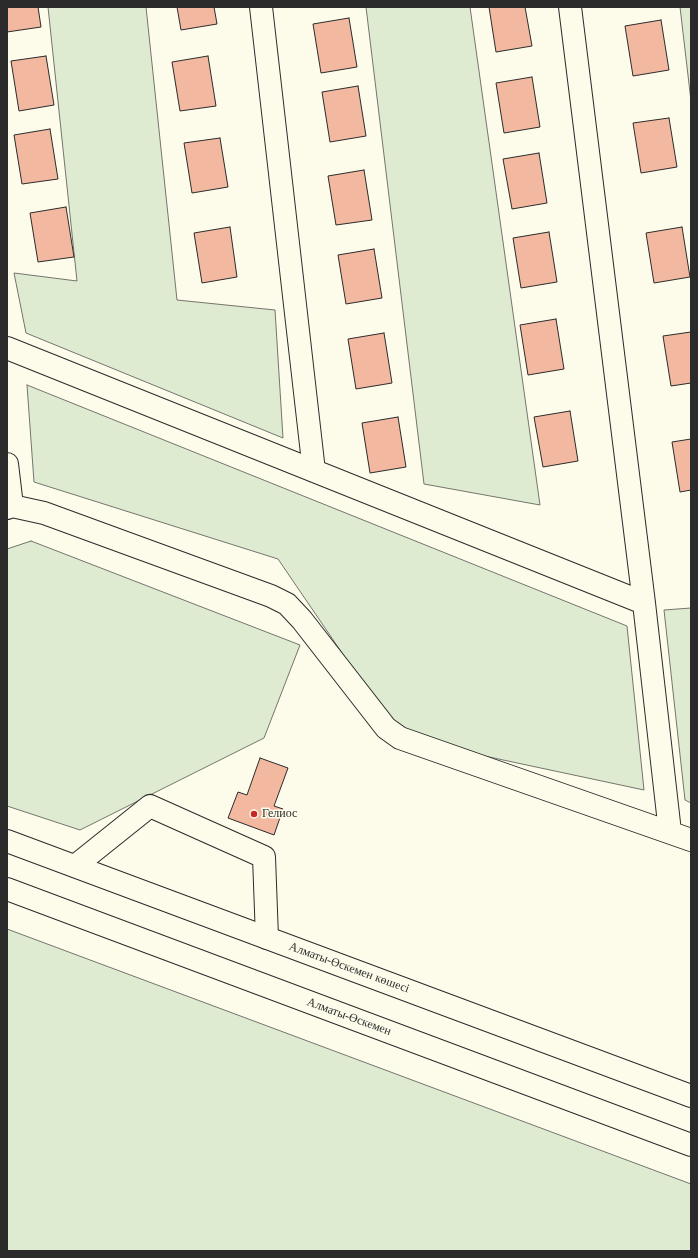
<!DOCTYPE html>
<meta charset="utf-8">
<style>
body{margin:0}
#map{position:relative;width:698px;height:1258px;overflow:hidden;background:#fdfbea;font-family:Georgia,serif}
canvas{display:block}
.frame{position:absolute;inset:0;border:8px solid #2b2b2b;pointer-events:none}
</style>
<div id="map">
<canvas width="698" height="1258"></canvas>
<div class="frame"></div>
</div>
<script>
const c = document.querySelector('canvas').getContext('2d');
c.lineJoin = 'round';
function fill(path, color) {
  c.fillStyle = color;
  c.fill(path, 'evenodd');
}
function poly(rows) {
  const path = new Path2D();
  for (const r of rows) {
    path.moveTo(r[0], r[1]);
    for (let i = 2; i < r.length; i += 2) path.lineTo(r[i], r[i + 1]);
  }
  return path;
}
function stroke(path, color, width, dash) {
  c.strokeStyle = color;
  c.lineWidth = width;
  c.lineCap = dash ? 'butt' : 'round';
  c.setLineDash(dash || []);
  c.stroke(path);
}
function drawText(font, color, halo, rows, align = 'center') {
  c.font = font + ' Georgia,serif';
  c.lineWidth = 3;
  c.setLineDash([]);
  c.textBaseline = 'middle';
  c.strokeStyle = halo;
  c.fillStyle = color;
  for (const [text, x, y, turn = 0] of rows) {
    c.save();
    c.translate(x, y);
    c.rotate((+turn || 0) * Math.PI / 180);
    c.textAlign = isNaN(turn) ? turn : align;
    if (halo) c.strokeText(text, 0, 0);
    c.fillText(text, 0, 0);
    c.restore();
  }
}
const green = poly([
 [48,7,146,7,177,300,275,310,283,438,26,333,14,273,77,281,48,7],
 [366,7,470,7,540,505,424,484,366,7],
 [680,7,691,7,691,101,680,7],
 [27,385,627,626,644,790,400,738,278,559,34,482,27,385],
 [31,541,300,645,264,738,80,830,7,806,7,549,31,541],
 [691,608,691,803,685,800,664,610,691,608],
 [7,929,691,1184,691,1251,7,1251,7,929]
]);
fill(green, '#deebd1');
stroke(green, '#74746e', 1);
const building = poly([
 [7,7,38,7,41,27,7,32,7,7],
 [177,7,214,7,217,24,181,30,177,7],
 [489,7,525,7,532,46,496,52,489,7],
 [349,18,357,67,321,73,313,24,349,18],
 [661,20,669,70,633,76,625,26,661,20],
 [46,56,54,105,19,111,11,61,46,56],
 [208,56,216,106,180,111,172,62,208,56],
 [532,77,540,127,504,133,496,83,532,77],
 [358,86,366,136,330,142,322,92,358,86],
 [669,118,677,167,641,173,633,123,669,118],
 [50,129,58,179,22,184,14,135,50,129],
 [220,138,228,187,192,193,184,143,220,138],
 [539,153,547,203,512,209,503,159,539,153],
 [364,170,372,220,336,225,328,176,364,170],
 [66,207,74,257,38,262,30,213,66,207],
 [230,227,237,277,202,283,194,233,230,227],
 [682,227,690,277,654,283,646,233,682,227],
 [549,232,557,282,521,288,513,238,549,232],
 [374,249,382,298,346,304,338,255,374,249],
 [556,319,564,369,528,375,520,325,556,319],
 [691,332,691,383,671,386,663,336,691,332],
 [384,333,392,383,356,389,348,339,384,333],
 [570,411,578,461,543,467,534,417,570,411],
 [398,417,406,467,370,473,362,423,398,417],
 [691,439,691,490,680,492,672,442,691,439],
 [260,758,288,768,274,806,283,809,274,835,228,818,238,792,247,795,260,758]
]);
fill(building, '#f2b8a0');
stroke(building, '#2b2b2b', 1);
const minor = poly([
 [261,7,314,471],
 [570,7,644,603,670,832],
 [7,348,644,603],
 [7,464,12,506],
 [7,508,12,506,44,513,271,596,287,604,302,620,386,728,400,738,691,840],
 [75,866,150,806,264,857,267,938]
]);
const highway = poly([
 [7,841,691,1096],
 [7,889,691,1145]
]);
stroke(minor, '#2b2b2b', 24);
stroke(highway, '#2b2b2b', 24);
stroke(minor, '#fdfbea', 22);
stroke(highway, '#fdfbea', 22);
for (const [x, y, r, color] of [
 [254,814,4,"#c62828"]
]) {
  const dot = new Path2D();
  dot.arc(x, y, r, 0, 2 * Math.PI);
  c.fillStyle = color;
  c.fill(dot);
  stroke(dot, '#fdfbea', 1.5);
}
drawText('12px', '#2b2b2b', '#fdfbea', [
 ["Гелиос",262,814]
], 'left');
drawText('12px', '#2b2b2b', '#fdfbea', [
 ["Алматы-Өскемен көшесі",349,968,20],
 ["Алматы-Өскемен",349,1017,20]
]);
</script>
